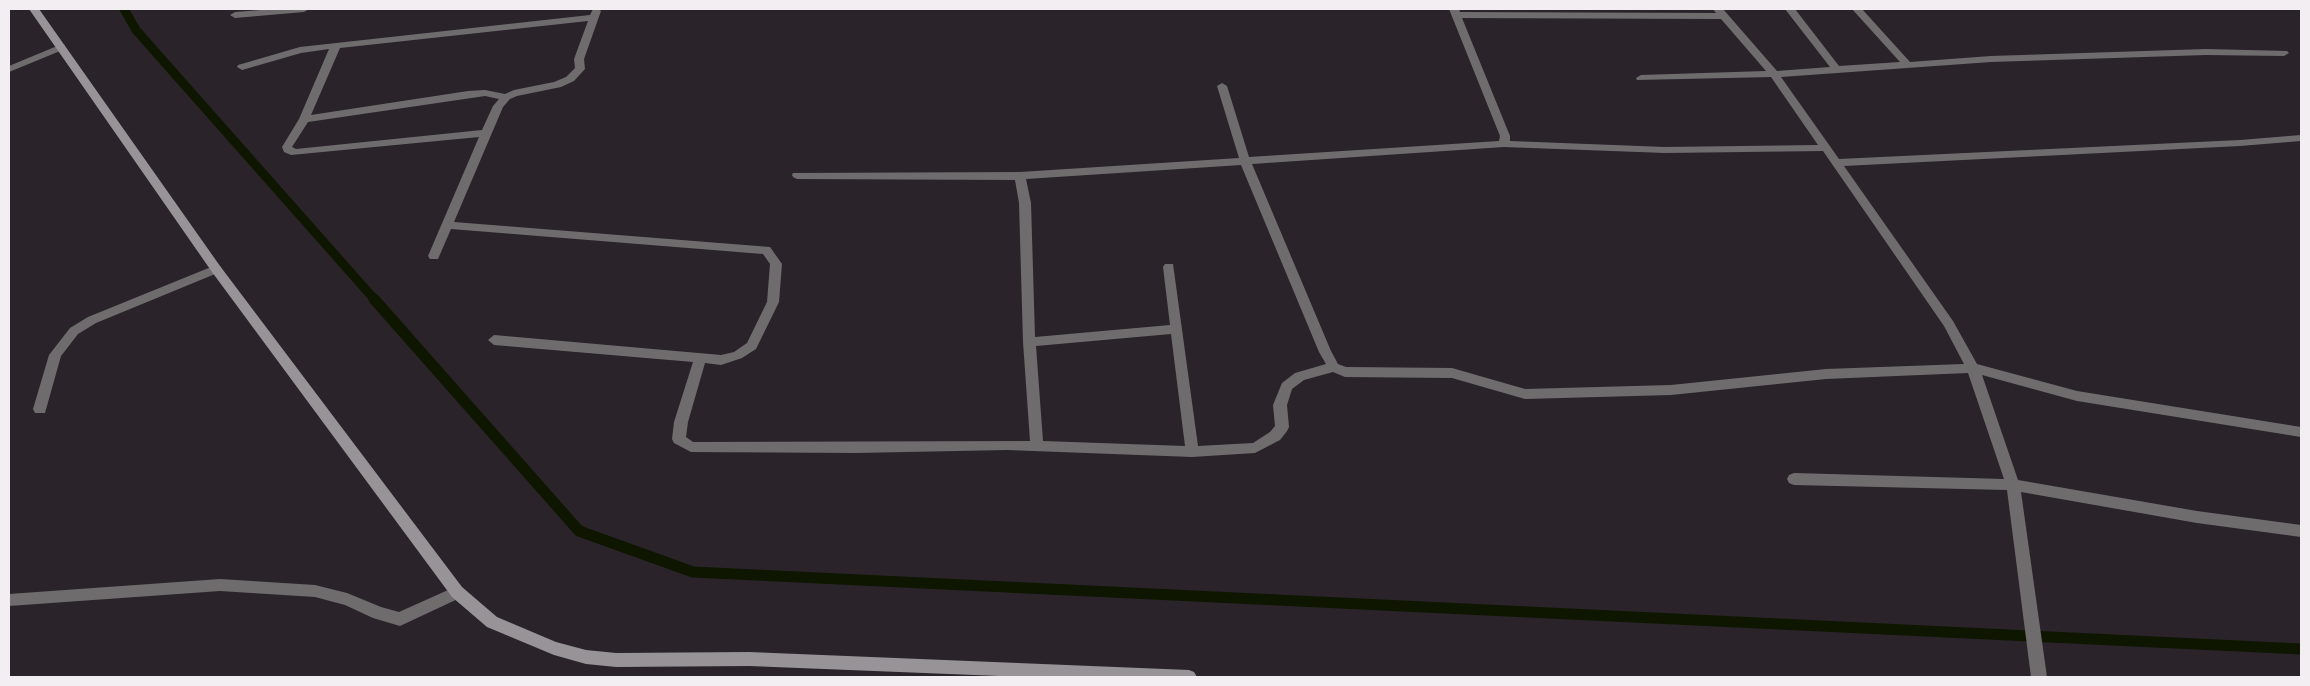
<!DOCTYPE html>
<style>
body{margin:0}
#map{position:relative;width:2310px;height:686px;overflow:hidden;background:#2a242a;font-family:Ubuntu,sans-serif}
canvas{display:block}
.frame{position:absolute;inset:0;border:10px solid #f2eef2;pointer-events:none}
</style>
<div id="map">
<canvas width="2310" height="686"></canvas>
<div class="frame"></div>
</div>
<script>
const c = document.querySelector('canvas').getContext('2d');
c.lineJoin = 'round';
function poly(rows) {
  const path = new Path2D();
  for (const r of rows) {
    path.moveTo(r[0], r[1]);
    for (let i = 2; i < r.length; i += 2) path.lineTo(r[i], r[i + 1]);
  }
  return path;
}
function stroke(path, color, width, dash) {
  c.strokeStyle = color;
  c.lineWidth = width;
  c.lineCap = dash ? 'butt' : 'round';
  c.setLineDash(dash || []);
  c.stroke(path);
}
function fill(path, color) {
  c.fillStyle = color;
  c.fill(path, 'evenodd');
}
stroke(poly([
 [124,9,136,30,375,300]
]), '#0e1600', 9);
stroke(poly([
 [374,299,579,531,693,572,2301,649]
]), '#0e1600', 11);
fill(poly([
 [274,9,309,9,304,12,235,18,230,15,235,12,274,9],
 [593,9,598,9,601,11,584,59,585,69,574,81,561,87,517,96,510,99,503,107,454,222,770,247,782,264,779,302,756,349,742,358,721,365,705,363,688,422,686,437,693,442,1030,441,1023,342,1019,203,1015,180,797,179,793,177,792,175,793,173,1020,172,1239,158,1217,86,1222,83,1227,86,1249,157,1499,141,1500,136,1449,9,1459,9,1460,12,1716,13,1713,9,1723,9,1777,71,1830,67,1785,9,1795,9,1839,66,1900,62,1852,9,1862,9,1910,62,1991,56,2206,49,2287,51,2289,53,2284,56,2206,55,1991,62,1781,77,1839,159,2240,140,2301,135,2301,141,2240,146,1844,166,1953,321,1977,364,2077,391,2301,427,2301,437,2077,401,1982,375,2018,480,2197,511,2301,525,2301,537,2197,523,2021,492,2047,677,2031,677,2007,490,1794,485,1789,483,1787,479,1789,475,1794,473,2004,479,1968,373,1826,379,1671,395,1525,399,1452,378,1345,377,1333,372,1304,380,1292,389,1287,405,1289,427,1287,431,1280,440,1255,453,1192,457,1007,450,856,453,691,452,674,443,672,439,674,422,693,362,494,345,488,340,494,335,721,355,734,352,747,343,767,302,770,264,763,254,451,229,438,259,430,259,428,256,479,137,291,155,284,152,282,147,299,119,329,49,301,53,242,70,237,67,238,65,300,47,590,15,593,9],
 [1462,18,1721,19,1766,71,1641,75,1636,78,1637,80,1771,77,1818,145,1665,147,1510,141,1510,136,1462,18],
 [588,21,574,59,575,68,566,77,554,82,514,90,505,94,485,90,468,91,311,115,340,48,588,21],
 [485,96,499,99,493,106,482,130,296,149,292,147,308,122,485,96],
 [1504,147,1665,153,1823,151,1944,326,1964,364,1826,369,1671,385,1525,389,1452,368,1346,367,1338,364,1331,351,1252,164,1504,147],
 [1241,165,1319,352,1326,364,1295,373,1282,383,1273,405,1275,426,1270,432,1253,443,1198,446,1173,264,1165,264,1163,267,1170,325,1035,337,1031,203,1026,179,1241,165],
 [1171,334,1185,446,1043,441,1036,346,1171,334],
 [62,44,65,45,65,49,9,72,9,66,62,44],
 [216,265,220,266,222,269,220,272,96,323,78,334,61,356,45,413,35,413,33,409,49,355,70,328,88,317,216,265],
 [220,579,315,585,347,593,381,607,399,612,457,586,462,587,464,592,462,597,400,626,373,618,345,605,315,597,220,591,9,606,9,594,220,579]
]), '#6f6c6e');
fill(poly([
 [29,9,39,9,220,266,462,587,497,617,556,642,586,650,616,653,749,652,1189,670,1194,672,1197,677,1024,677,749,666,616,667,586,664,554,655,487,627,452,597,212,272,29,9]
]), '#989397');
</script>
